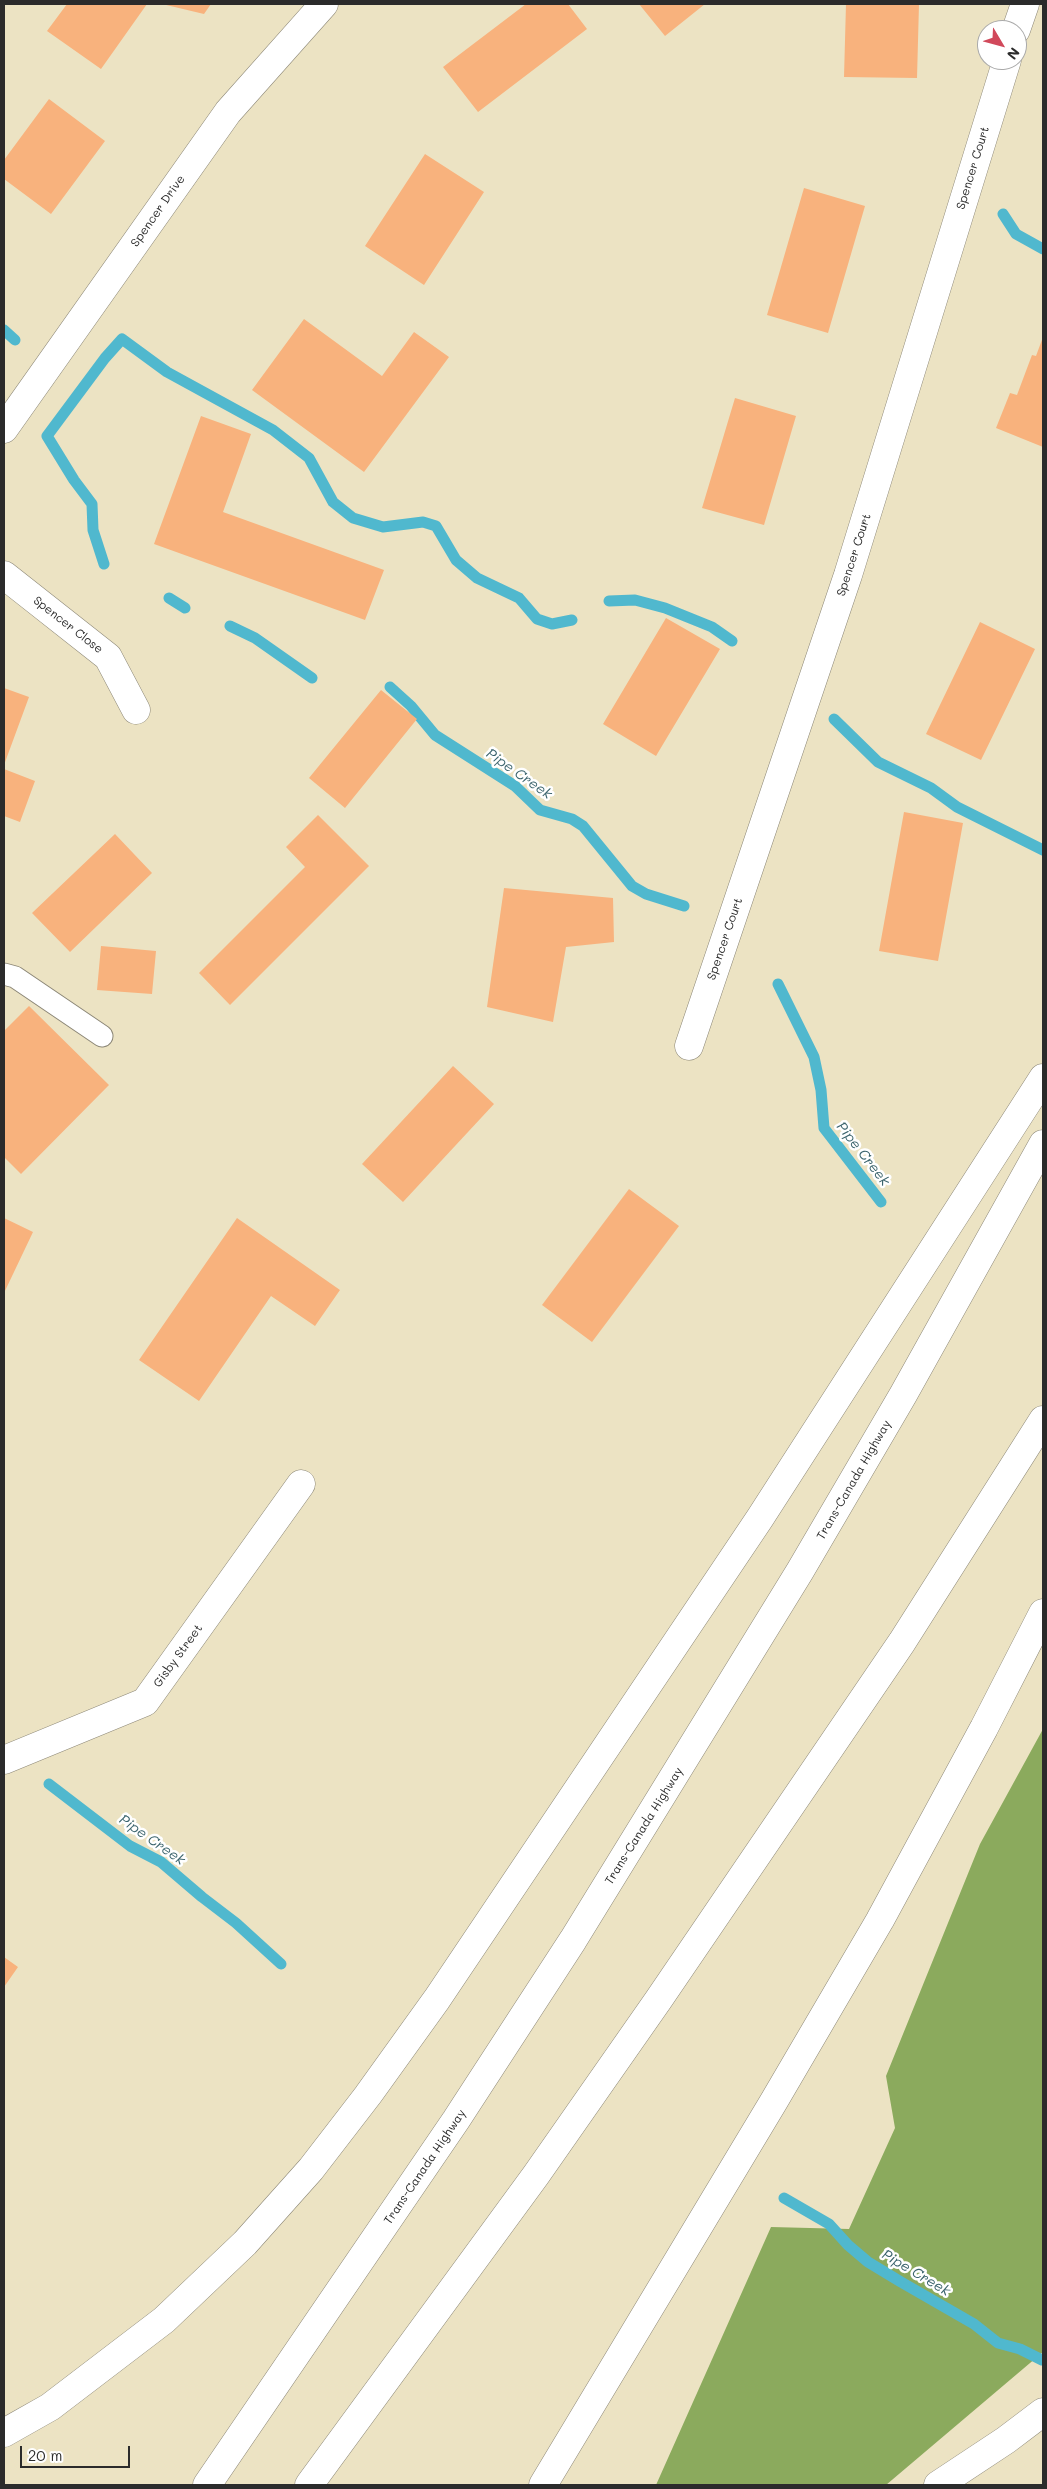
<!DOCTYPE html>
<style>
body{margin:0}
#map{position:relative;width:1047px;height:2489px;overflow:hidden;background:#ece3c3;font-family:Mali,sans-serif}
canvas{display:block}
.frame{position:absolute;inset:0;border:5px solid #2b2b2b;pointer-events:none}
.north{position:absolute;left:977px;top:20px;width:50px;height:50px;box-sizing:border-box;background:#fff;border:1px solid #aaa;border-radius:50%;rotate:127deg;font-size:14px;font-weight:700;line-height:20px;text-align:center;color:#2b2b2b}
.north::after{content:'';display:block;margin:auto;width:18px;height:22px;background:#d1495b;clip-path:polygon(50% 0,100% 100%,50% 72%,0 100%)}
.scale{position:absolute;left:20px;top:2446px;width:110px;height:22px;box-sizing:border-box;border:2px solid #2b2b2b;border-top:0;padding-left:6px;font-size:15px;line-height:18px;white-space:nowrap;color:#2b2b2b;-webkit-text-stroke:4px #fff;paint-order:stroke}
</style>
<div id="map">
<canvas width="1047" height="2489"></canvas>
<div class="frame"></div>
<div class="north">N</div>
<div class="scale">20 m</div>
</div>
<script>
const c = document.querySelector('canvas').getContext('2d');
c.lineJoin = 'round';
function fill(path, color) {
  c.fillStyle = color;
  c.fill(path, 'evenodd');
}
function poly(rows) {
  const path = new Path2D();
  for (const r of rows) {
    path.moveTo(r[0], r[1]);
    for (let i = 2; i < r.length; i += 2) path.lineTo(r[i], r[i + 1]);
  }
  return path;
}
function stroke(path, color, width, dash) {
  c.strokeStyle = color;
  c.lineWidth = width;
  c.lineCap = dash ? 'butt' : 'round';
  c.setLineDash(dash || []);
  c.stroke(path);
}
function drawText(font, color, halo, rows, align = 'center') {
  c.font = font + ' Mali,sans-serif';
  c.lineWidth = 5;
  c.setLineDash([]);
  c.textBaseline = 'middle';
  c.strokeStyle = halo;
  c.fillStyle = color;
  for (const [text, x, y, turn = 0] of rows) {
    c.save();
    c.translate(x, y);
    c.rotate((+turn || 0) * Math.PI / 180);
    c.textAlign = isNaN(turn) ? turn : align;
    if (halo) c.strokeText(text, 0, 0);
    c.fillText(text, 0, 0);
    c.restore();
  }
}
fill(poly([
 [1043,1729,1043,2352,886,2485,656,2485,771,2227,849,2229,895,2128,886,2076,980,1844]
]), '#8baa5d');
stroke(poly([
 [1003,214,1016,234,1043,249],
 [4,330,15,340],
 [104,564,93,530,92,504,74,480,47,436,105,358,122,339,167,372,273,430,309,458,333,502,353,518,383,527,423,522,436,526,456,560,477,578,519,598,537,619,552,624,572,620],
 [169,598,185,608],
 [609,601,635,600,665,608,712,627,732,641],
 [230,626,255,638,312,678],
 [390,687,411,706,435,735,515,786,540,810,572,819,583,826,632,886,646,894,684,906],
 [834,719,878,762,931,788,957,807,1043,850],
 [778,984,814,1057,821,1090,824,1128,881,1202],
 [49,1784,130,1846,161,1862,202,1897,236,1923,281,1964],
 [784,2198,829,2224,848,2245,868,2262,901,2282,974,2324,998,2343,1020,2349,1042,2360]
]), '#50b8ce', 11);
fill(poly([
 [67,4,147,4,101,69,47,31],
 [162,4,211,4,204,14],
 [526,4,568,4,587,29,478,112,443,67],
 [639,4,705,4,665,36],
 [846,4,919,4,917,78,844,77],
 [49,99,105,141,51,214,4,179,4,160],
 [425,154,484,192,424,285,365,246],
 [804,188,865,206,828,333,767,315],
 [304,319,382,376,414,332,449,357,364,472,252,390],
 [1043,337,1043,447,996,428,1010,393,1017,395,1032,355,1036,356],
 [735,398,796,416,764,525,702,508],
 [201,416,251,434,223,512,384,570,365,620,154,544],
 [666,618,720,649,656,756,603,724],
 [980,622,1035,649,981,760,926,734],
 [4,688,29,697,4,765],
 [381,690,417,719,345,808,309,778],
 [4,769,35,781,20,822,4,816],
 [904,812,963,823,938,961,879,951],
 [318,815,369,866,230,1005,199,973,305,867,286,847],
 [115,834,152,873,70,952,32,913],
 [504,888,613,898,614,942,566,947,553,1022,487,1007],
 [101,946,156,951,152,994,97,990],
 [29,1006,109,1085,21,1174,4,1157,4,1031],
 [453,1066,494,1104,403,1202,362,1164],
 [629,1189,679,1226,592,1342,542,1305],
 [4,1218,33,1232,4,1293],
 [237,1218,340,1290,315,1326,271,1296,199,1401,139,1360],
 [4,1957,18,1967,4,1987]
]), '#f8b27d');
const service = poly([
 [4,974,15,977,102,1036]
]);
const minor = poly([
 [1016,30,1025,4],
 [4,429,228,112,324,4],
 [4,575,108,657,136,710],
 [689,1046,848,575,1007,60],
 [4,1760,145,1702,301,1484]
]);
const tertiary = poly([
 [938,2485,1006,2440,1043,2412]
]);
const motorway = poly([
 [4,2433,50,2407,164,2320,245,2243,311,2169,368,2095,437,1999,760,1518,1043,1078],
 [207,2485,456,2120,573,1940,800,1571,903,1395,1043,1144],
 [309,2485,536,2175,659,1999,902,1642,1043,1420],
 [543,2485,774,2101,880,1920,984,1728,1043,1613]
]);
stroke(service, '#8c8777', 23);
stroke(minor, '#8c8777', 29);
stroke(tertiary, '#8c8777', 29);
stroke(motorway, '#8c8777', 29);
stroke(service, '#fff', 21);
stroke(minor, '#fff', 28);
stroke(tertiary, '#fff', 28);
stroke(motorway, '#fff', 28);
drawText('12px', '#2b2b2b', '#fff', [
 ["Spencer Court",973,168,-73],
 ["Spencer Drive",158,211,-55],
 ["Spencer Court",854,555,-72],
 ["Spencer Close",68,625,38],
 ["Spencer Court",725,939,-71],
 ["Trans-Canada Highway",854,1480,-60],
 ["Gisby Street",178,1656,-54],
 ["Trans-Canada Highway",644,1826,-58],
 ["Trans-Canada Highway",425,2167,-56]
]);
drawText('italic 14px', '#3a636c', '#fff', [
 ["Pipe Creek",519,774,35],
 ["Pipe Creek",863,1154,52],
 ["Pipe Creek",152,1840,35],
 ["Pipe Creek",916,2273,31]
]);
</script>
